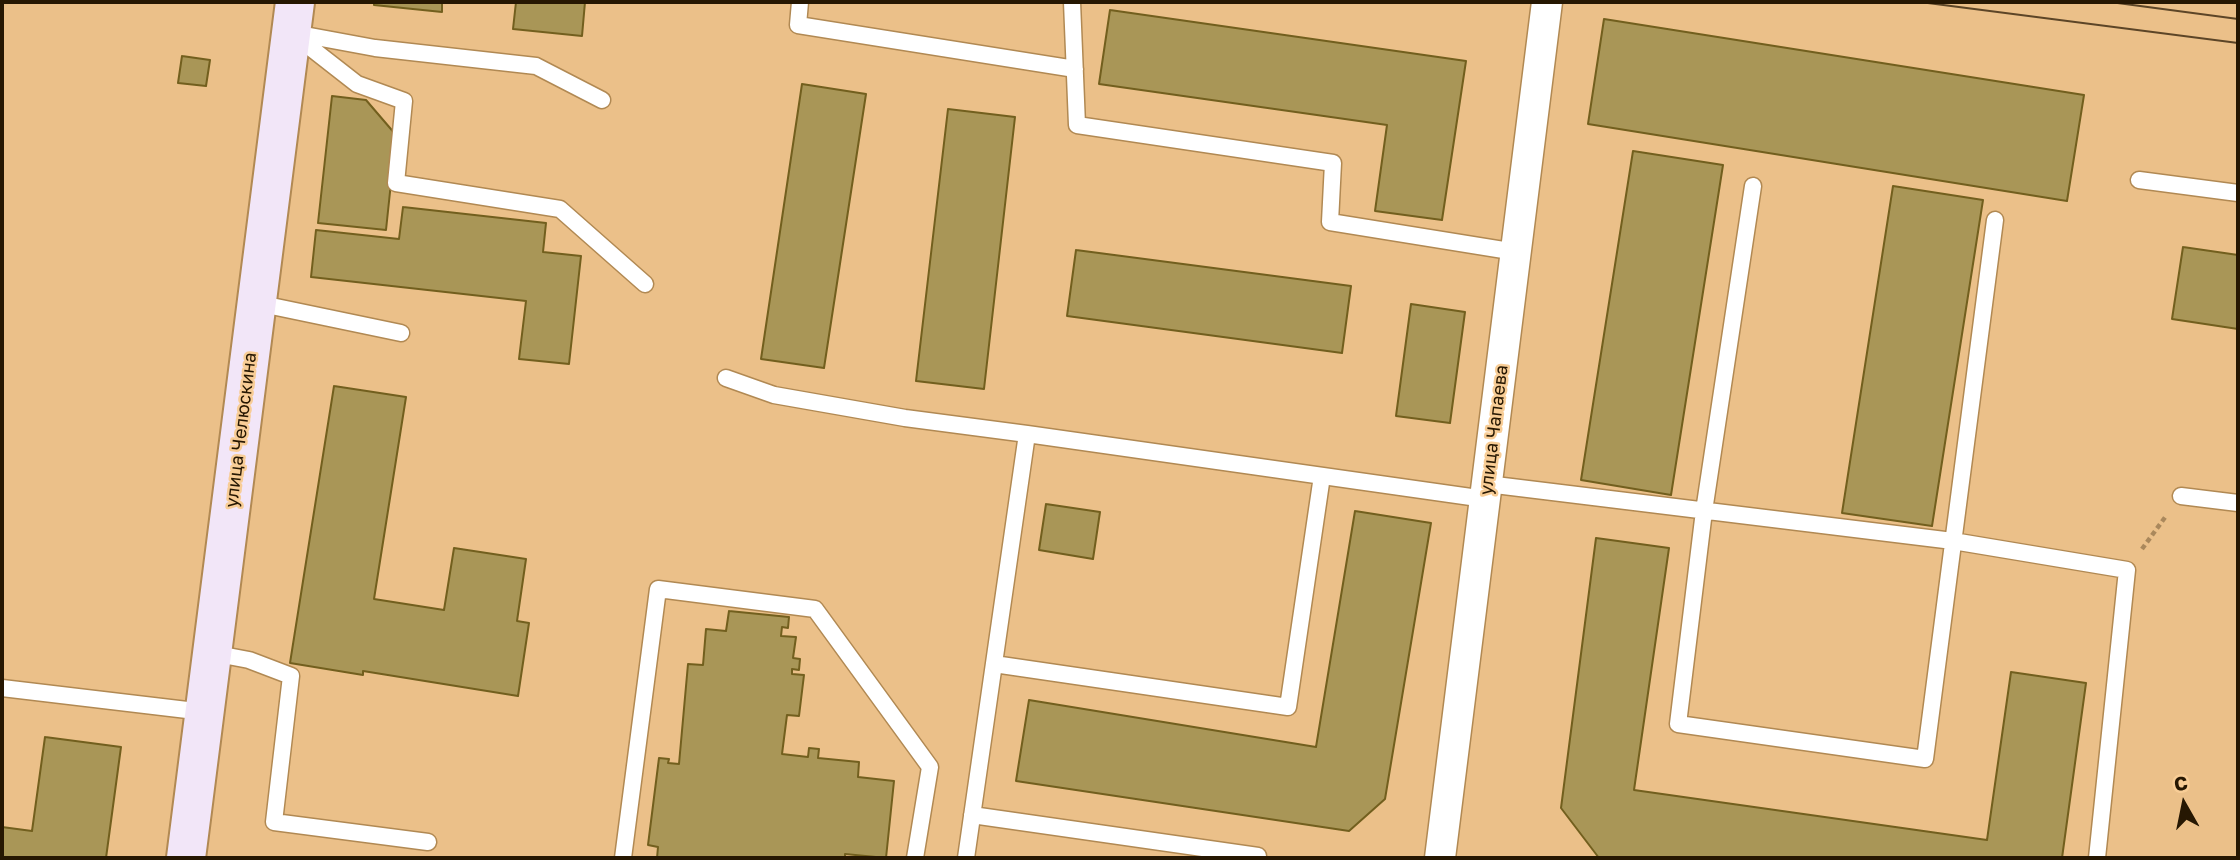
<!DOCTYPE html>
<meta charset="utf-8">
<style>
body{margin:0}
#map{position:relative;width:2240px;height:860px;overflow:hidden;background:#ebc089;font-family:"Golos Text",sans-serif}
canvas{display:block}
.frame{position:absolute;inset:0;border:4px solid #261702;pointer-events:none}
.north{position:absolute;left:2149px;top:769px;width:70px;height:70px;-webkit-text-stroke:5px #f8cd96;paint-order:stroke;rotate:351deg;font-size:19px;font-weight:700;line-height:28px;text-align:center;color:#261702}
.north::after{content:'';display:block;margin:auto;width:24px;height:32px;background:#261702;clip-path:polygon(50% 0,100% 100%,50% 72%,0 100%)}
</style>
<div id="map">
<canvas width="2240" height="860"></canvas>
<div class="frame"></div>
<div class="north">С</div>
</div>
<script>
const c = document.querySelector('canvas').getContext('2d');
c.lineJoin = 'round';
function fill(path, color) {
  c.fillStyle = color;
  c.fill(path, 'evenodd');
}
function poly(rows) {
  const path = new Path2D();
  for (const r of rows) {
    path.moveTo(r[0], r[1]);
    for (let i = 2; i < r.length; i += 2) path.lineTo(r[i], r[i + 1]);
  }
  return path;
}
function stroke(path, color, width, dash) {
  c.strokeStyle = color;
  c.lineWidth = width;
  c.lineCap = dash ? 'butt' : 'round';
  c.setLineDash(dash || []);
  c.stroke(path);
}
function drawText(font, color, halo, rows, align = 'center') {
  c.font = font + ' "Golos Text",sans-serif';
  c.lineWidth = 5;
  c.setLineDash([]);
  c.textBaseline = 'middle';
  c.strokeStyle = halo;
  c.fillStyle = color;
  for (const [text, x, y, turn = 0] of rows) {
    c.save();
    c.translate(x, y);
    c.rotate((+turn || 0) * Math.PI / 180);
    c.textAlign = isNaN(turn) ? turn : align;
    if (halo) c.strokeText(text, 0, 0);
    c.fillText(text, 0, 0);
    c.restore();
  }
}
const building = poly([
 [374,2,442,2,442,12,374,5,374,2],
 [516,2,585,2,582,36,513,29,516,2],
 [1110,10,1466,61,1442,220,1375,211,1387,125,1099,84,1110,10],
 [1604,19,2084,95,2067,201,1588,124,1604,19],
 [182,56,210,60,206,86,178,83,182,56],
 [802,84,866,94,824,368,761,359,802,84],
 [332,96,366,100,396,135,386,230,318,223,332,96],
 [948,109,1015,117,984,389,916,381,948,109],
 [1633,151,1723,165,1671,495,1581,480,1633,151],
 [1893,186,1983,200,1932,526,1842,513,1893,186],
 [403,207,546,223,543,252,581,256,569,364,519,359,526,301,311,277,316,230,399,239,403,207],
 [2183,247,2238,255,2238,329,2172,319,2183,247],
 [1076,250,1351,286,1342,353,1067,316,1076,250],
 [1411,304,1465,312,1450,423,1396,416,1411,304],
 [334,386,406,397,374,599,444,610,454,548,526,559,517,621,529,623,518,696,363,671,363,675,290,663,334,386],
 [1046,504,1100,512,1093,559,1039,550,1046,504],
 [1355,511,1431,523,1385,799,1349,831,1016,781,1029,700,1316,747,1355,511],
 [1596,538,1669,548,1634,790,1987,840,2011,672,2086,683,2062,858,1599,858,1561,808,1596,538],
 [729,611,789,617,788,628,782,627,781,636,796,637,793,658,800,659,799,670,792,669,792,674,804,675,799,716,787,715,782,754,808,757,809,748,819,749,818,758,859,762,858,777,894,781,886,858,845,854,845,858,657,858,658,847,648,845,659,758,669,759,668,763,679,764,688,664,703,665,706,629,726,631,729,611],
 [45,737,121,747,106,858,2,858,2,827,32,831,45,737]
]);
fill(building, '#a99657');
stroke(building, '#725f1e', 2);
const lane = poly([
 [800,2,798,25,1075,69],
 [1072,2,1077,125,1333,163,1330,222,1516,252],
 [294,33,375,48,536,66,602,100],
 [293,34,357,84,404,101,396,183,560,209,645,284],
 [2139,180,2238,193],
 [1753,186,1704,511,1678,724,1925,759,1995,220],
 [257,303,401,333],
 [726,378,774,395,905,418,1027,434],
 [1487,484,1953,541,2127,570,2097,858],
 [2181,496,2238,503],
 [212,653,249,660,291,676,274,822,428,842],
 [994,664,1288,707,1322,476],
 [2,688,204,712],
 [972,815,1258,856],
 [623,858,658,589,815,609,930,767,915,858],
 [966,858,1027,434,1485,499]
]);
const street = poly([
 [1440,858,1547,2]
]);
const secondary = poly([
 [186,858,295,2]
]);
stroke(lane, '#b18953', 19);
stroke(street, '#b18953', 33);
stroke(secondary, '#b18953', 42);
stroke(poly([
 [2142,549,2166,516]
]), '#aa885c', 4.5, [5, 3.5]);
stroke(lane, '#fff', 16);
stroke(street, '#fff', 30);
stroke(secondary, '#f2e6f8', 38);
stroke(poly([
 [1920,2,2238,43],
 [2110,2,2238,19]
]), '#5c4527', 2);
drawText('18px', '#261702', '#f8cd96', [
 ["улица Челюскина",241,430,-83],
 ["улица Чапаева",1494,430,-83]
]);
</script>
